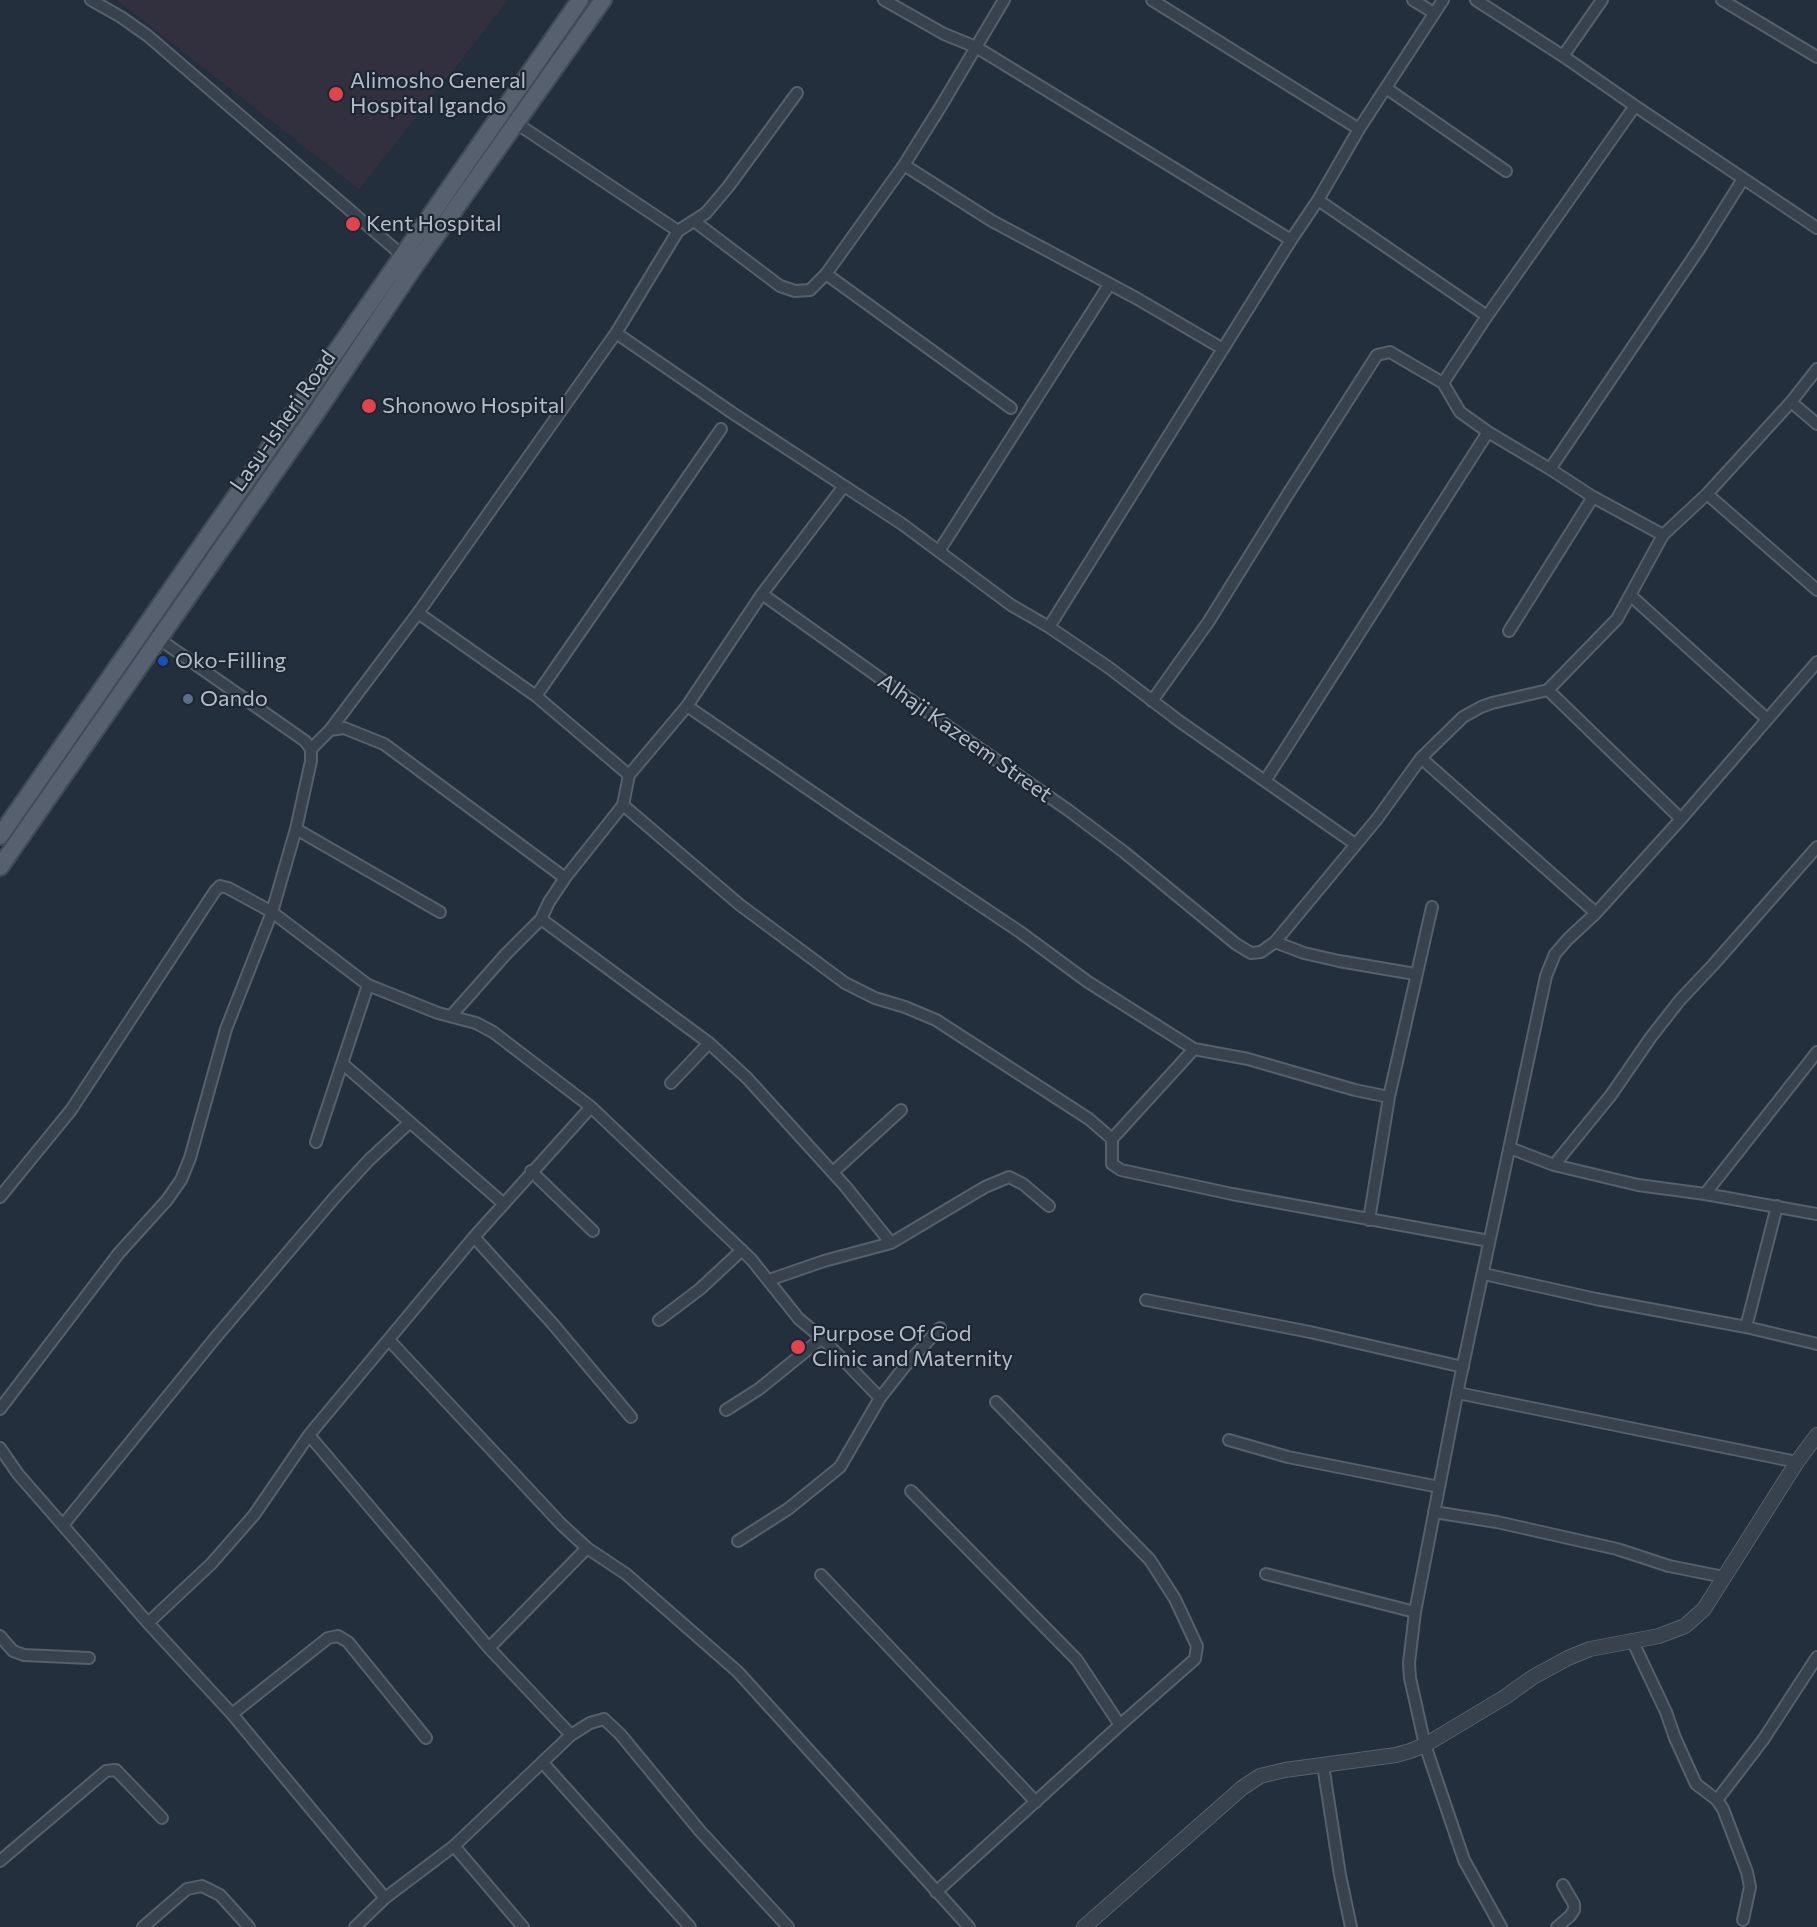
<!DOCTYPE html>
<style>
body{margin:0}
canvas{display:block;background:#242f3e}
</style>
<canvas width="1817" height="1927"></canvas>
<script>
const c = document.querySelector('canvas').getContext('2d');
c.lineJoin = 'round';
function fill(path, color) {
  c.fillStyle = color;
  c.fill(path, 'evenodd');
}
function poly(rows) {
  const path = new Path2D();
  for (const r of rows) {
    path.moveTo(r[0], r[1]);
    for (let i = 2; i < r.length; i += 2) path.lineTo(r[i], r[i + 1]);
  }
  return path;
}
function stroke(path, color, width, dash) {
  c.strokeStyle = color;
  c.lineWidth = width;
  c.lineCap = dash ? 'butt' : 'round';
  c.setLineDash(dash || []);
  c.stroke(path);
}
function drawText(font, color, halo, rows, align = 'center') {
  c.font = font + ' Commissioner,sans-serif';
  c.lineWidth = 4.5;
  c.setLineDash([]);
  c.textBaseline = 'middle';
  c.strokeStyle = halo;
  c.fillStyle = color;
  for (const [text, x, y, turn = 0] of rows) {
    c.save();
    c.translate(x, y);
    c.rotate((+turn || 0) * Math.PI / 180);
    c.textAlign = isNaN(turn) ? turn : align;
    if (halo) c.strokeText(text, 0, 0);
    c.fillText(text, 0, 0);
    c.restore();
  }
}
fill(poly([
 [117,0,508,0,359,189]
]), '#32303f');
const minor = poly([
 [91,0,121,17,148,36,403,256],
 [884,0,944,34,976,47,1291,240],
 [1152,0,1359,129],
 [1413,0,1434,13],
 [1476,0,1563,56,1635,106,1817,228],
 [1722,0,1817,57],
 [1563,56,1602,0],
 [1386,88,1506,171],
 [516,123,678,231],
 [904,165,992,221,1136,298,1223,349],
 [1318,200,1487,316],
 [694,221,780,286,795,291,810,290,826,274,904,165,941,106,1004,0],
 [826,274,1011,408],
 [616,333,734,414,902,524,1011,605,1049,627,1108,667,1179,721,1355,844],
 [1443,383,1460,412,1488,432,1550,469,1593,497,1663,535,1707,494,1817,590],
 [1791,402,1817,424],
 [1550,469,1699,249,1743,179],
 [844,486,762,594,953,730,1068,810,1124,852,1236,944,1251,953,1261,952,1275,942,1377,819,1421,758,1463,717,1481,707,1492,703,1548,690,1617,619,1663,535],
 [1707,494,1791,402,1817,369],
 [939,551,1109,285],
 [1630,595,1767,719],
 [418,613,536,696,629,775],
 [1049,627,1291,240,1318,200,1359,129,1443,0],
 [1509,631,1593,497],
 [1548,690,1681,819],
 [536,696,721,429],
 [1152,701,1209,621,1288,494,1377,355,1390,352,1443,383,1487,316,1635,106],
 [687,706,853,820,1020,932,1088,982,1194,1049,1248,1059,1355,1090,1389,1097],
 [330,730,344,728,384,744,565,878],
 [311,749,330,730,418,613,616,333,678,231,706,213,728,187,797,93],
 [1421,758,1596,913],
 [1265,781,1488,432],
 [623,805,740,905,845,983,875,998,905,1007,936,1020,1089,1119,1112,1139,1112,1164,1121,1170,1232,1194,1489,1241],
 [296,829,440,912],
 [541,919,709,1043,747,1078,845,1186,891,1243],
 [1275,942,1304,953,1339,961,1415,974],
 [451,1016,506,954,541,919,549,902,565,878,623,805,629,775,687,706,762,594],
 [343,1064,504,1204],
 [671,1083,709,1043],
 [1112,1139,1194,1049],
 [316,1142,368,985],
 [1510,1148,1554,1165,1638,1185,1705,1194,1817,1214],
 [1554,1165,1611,1095,1651,1037,1680,1000,1713,965,1817,847],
 [531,1171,593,1231],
 [833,1172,901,1110],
 [1705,1194,1817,1052],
 [0,1197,71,1110,215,891,220,886,228,888,272,912,368,985,438,1013,476,1023,493,1032,591,1107,751,1259,799,1319,822,1338,880,1398],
 [1369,1220,1389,1097,1432,907],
 [474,1237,552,1323,631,1417],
 [1484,1274,1596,1299,1746,1327,1817,1344],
 [769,1280,824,1261,891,1243,985,1187,1009,1177,1023,1184,1049,1206],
 [1146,1300,1310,1332,1463,1367],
 [659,1320,700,1289,742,1250],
 [1746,1327,1777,1206],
 [389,1340,561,1524,587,1548,626,1574,738,1672,969,1927],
 [1458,1393,1797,1462],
 [0,1409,119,1253,167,1200,181,1180,190,1158,226,1029,272,912,296,829,311,761,311,749,305,741,159,639],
 [726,1410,759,1389,822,1338],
 [309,1435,489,1648,571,1735],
 [1229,1440,1288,1457,1439,1487],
 [0,1448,18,1474,148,1623,232,1714,385,1898],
 [911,1491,1077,1660,1120,1725],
 [1434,1512,1497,1522,1617,1549,1669,1566,1724,1577],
 [63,1525,216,1337,335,1197,369,1160,409,1123],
 [738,1541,788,1509,840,1467,880,1398,905,1366,940,1328],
 [1266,1574,1415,1612],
 [821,1575,1036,1802],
 [148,1623,211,1564,254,1515,309,1435,474,1237,591,1107],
 [0,1636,13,1651,24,1655,89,1658],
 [1632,1640,1666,1712,1675,1738,1696,1784,1717,1800,1723,1809,1747,1872,1750,1887,1743,1920],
 [489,1648,587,1548],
 [232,1714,328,1638,338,1636,348,1642,426,1738],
 [543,1763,690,1927],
 [1323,1765,1340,1875,1351,1927],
 [1717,1800,1763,1740,1817,1657],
 [454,1846,523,1927],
 [0,1861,106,1771,116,1770,162,1818],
 [936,1892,1120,1725,1195,1659,1197,1646,1175,1599,1150,1560,996,1402],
 [143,1927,187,1889,202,1886,220,1895,249,1927],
 [355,1927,385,1898,454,1846,571,1735,590,1723,604,1719,620,1734,700,1831,788,1927],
 [1501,1927,1464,1860,1425,1745,1410,1678,1409,1663,1415,1612,1459,1384,1546,976,1555,954,1568,939,1596,913,1681,819,1817,662],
 [1557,1927,1570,1916,1574,1910,1574,1904,1563,1885]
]);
const tertiary = poly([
 [1084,1927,1242,1788,1260,1776,1285,1770,1396,1755,1410,1751,1425,1745,1505,1697,1533,1677,1568,1658,1590,1649,1659,1636,1685,1626,1704,1609,1797,1462,1817,1435]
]);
const primary = poly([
 [0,836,580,0],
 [0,867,316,413,414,267,603,0]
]);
stroke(minor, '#565f6c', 14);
stroke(tertiary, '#565f6c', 16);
stroke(primary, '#414a57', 20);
stroke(minor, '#38414e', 10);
stroke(tertiary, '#38414e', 14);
stroke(primary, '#56606e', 16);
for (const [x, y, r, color] of [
 [336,94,8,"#e0444e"],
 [353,224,8,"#e0444e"],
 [369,406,8,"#e0444e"],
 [163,661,6,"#1a4fb4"],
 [188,699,6,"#5c6f8a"],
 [798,1347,8,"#e0444e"]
]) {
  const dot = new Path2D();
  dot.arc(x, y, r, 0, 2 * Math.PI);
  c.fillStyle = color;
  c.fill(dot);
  stroke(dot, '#1d2633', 2);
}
drawText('22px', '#b4bcc9', '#1d2633', [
 ["Alimosho General",350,81],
 ["Hospital Igando",350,106],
 ["Kent Hospital",366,224],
 ["Shonowo Hospital",382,406],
 ["Oko-Filling",175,661],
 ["Oando",200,699],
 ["Purpose Of God",812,1334],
 ["Clinic and Maternity",812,1359]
], 'left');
drawText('22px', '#b4bcc9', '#1d2633', [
 ["Lasu-Isheri Road",283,421,-55],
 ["Alhaji Kazeem Street",965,738,35]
]);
</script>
